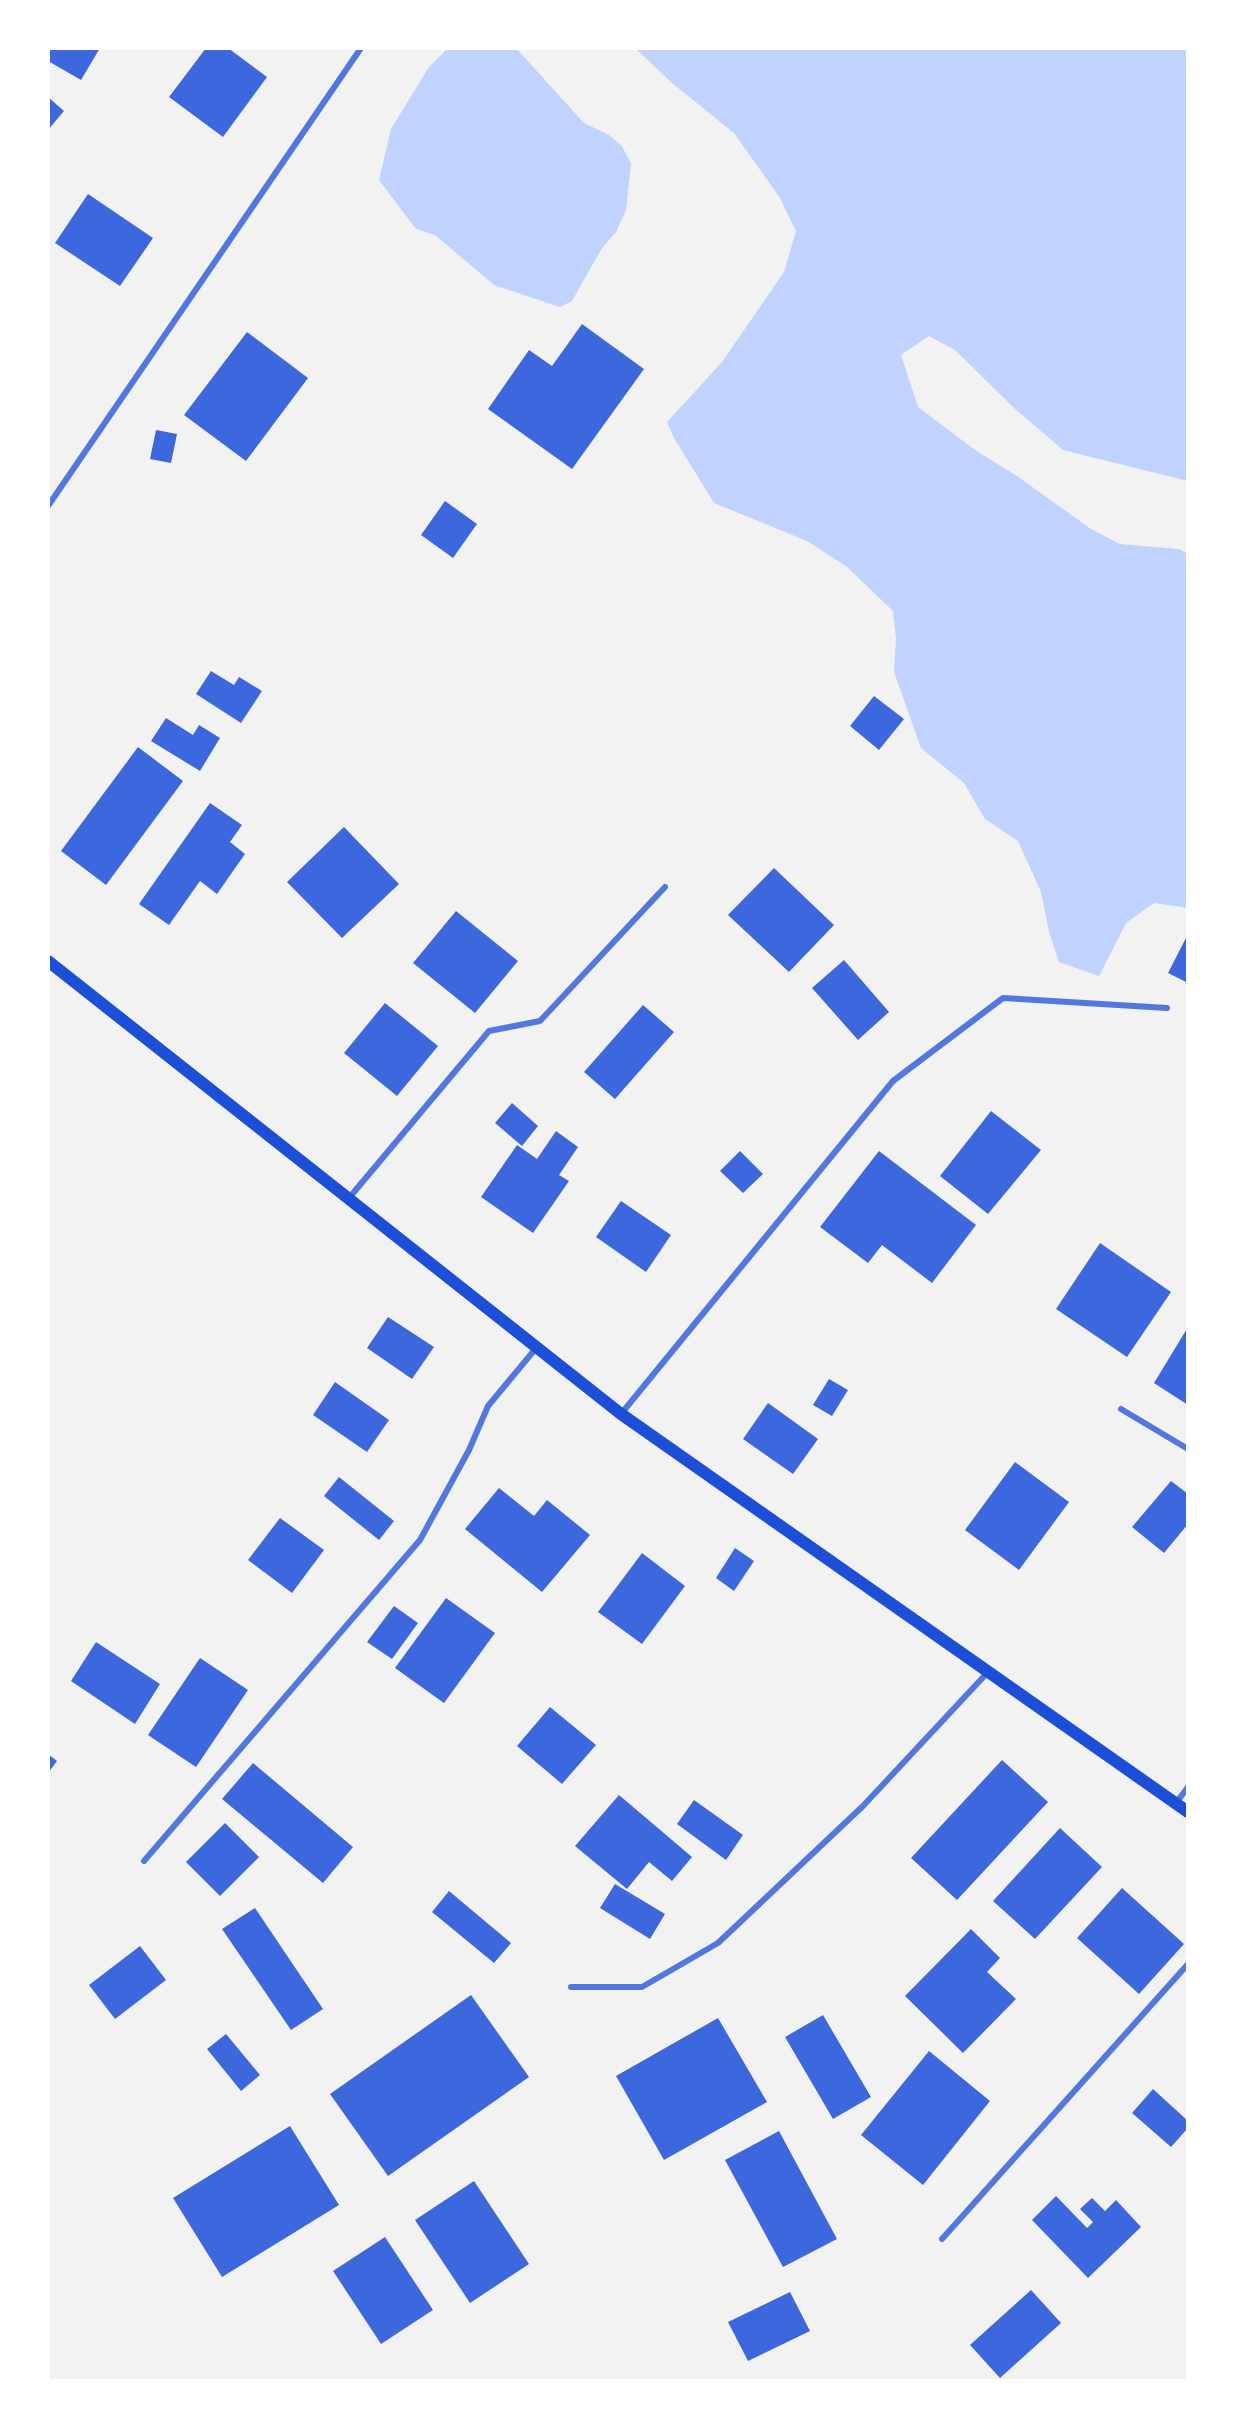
<!DOCTYPE html>
<style>
body{margin:0}
#map{position:relative;width:1236px;height:2429px;overflow:hidden;background:#f2f2f2;font-family:Poppins,sans-serif}
canvas{display:block}
.frame{position:absolute;inset:0;border:50px solid #fff;pointer-events:none}
</style>
<div id="map">
<canvas width="1236" height="2429"></canvas>
<div class="frame"></div>
</div>
<script>
const c = document.querySelector('canvas').getContext('2d');
c.lineJoin = 'round';
function fill(path, color) {
  c.fillStyle = color;
  c.fill(path, 'evenodd');
}
function poly(rows) {
  const path = new Path2D();
  for (const r of rows) {
    path.moveTo(r[0], r[1]);
    for (let i = 2; i < r.length; i += 2) path.lineTo(r[i], r[i + 1]);
  }
  return path;
}
function stroke(path, color, width, dash) {
  c.strokeStyle = color;
  c.lineWidth = width;
  c.lineCap = dash ? 'butt' : 'round';
  c.setLineDash(dash || []);
  c.stroke(path);
}
fill(poly([
 [448,48,516,48,584,123,609,135,622,146,631,164,626,210,616,232,602,248,572,301,560,307,494,285,435,235,416,229,379,180,391,129,429,67],
 [635,48,1188,48,1188,481,1063,450,1014,408,955,350,929,336,901,355,918,407,975,450,1017,476,1091,529,1120,544,1179,549,1188,554,1188,908,1154,903,1126,923,1099,976,1059,962,1049,932,1041,892,1018,841,985,819,964,783,921,748,894,672,896,638,893,611,846,566,807,541,714,503,674,438,667,422,722,362,784,272,796,231,780,198,734,133,672,83]
]), '#bfd3fe');
fill(poly([
 [48,48,100,48,81,80,48,61],
 [206,48,228,48,267,77,223,137,169,97],
 [48,97,64,111,48,130],
 [88,194,153,238,120,286,55,243],
 [582,324,644,369,572,469,488,409,529,350,552,366],
 [247,332,308,378,246,461,184,415],
 [156,430,177,434,171,463,150,459],
 [445,501,477,524,453,558,421,535],
 [211,671,234,685,239,677,262,691,241,723,196,694],
 [874,696,904,719,879,750,850,726],
 [166,718,193,735,199,725,220,738,200,771,151,741],
 [138,747,183,781,106,885,61,851],
 [210,803,242,825,230,842,245,854,217,894,200,881,169,925,139,904],
 [344,827,399,884,342,938,287,882],
 [774,868,834,925,789,972,728,915],
 [456,911,518,961,475,1013,413,963],
 [1188,934,1188,983,1168,973],
 [844,960,889,1012,858,1040,812,988],
 [385,1003,438,1046,397,1096,344,1053],
 [643,1005,674,1032,615,1099,584,1072],
 [512,1103,538,1126,522,1146,495,1123],
 [991,1111,1041,1150,988,1214,940,1176],
 [556,1131,578,1147,559,1175,569,1181,533,1233,481,1197,517,1145,537,1159],
 [740,1151,763,1174,743,1193,720,1171],
 [879,1151,976,1225,932,1283,882,1245,868,1263,820,1227],
 [621,1201,671,1235,646,1272,596,1237],
 [1100,1243,1171,1292,1127,1357,1056,1309],
 [388,1317,434,1347,412,1379,367,1348],
 [1188,1327,1188,1405,1154,1383],
 [829,1379,848,1390,832,1416,813,1405],
 [335,1382,389,1420,367,1452,313,1415],
 [768,1403,818,1439,793,1474,743,1439],
 [1015,1462,1069,1502,1019,1570,965,1530],
 [339,1477,394,1521,379,1540,324,1496],
 [1171,1481,1188,1494,1188,1524,1164,1553,1132,1527],
 [499,1488,534,1516,547,1500,590,1535,542,1592,465,1529],
 [280,1518,324,1550,292,1593,248,1560],
 [735,1548,754,1561,734,1591,716,1578],
 [642,1553,685,1586,642,1644,598,1612],
 [446,1598,495,1633,444,1703,395,1668],
 [394,1606,418,1623,392,1659,367,1642],
 [96,1642,160,1684,135,1724,71,1681],
 [200,1658,248,1690,196,1767,148,1735],
 [550,1707,596,1745,562,1784,517,1746],
 [48,1754,57,1761,48,1773],
 [1002,1760,1048,1802,957,1900,911,1858],
 [253,1763,353,1847,323,1883,222,1799],
 [619,1795,692,1857,672,1881,649,1862,627,1889,575,1846],
 [694,1800,743,1835,726,1860,677,1824],
 [225,1823,259,1857,220,1896,186,1862],
 [1060,1828,1102,1867,1035,1939,993,1901],
 [615,1884,665,1914,650,1939,600,1908],
 [1122,1888,1184,1944,1139,1994,1077,1938],
 [449,1891,511,1943,494,1963,432,1912],
 [255,1908,323,2009,291,2030,222,1929],
 [971,1929,1000,1958,987,1972,1016,1999,963,2053,905,1996],
 [140,1946,166,1980,115,2019,89,1985],
 [471,1995,529,2077,388,2176,330,2094],
 [823,2015,871,2097,833,2119,785,2037],
 [718,2018,767,2102,664,2160,616,2076],
 [226,2034,260,2075,241,2091,207,2049],
 [929,2051,990,2101,923,2185,861,2135],
 [1153,2089,1188,2121,1188,2128,1171,2147,1132,2113],
 [290,2126,339,2205,222,2277,173,2198],
 [779,2131,837,2239,783,2267,725,2160],
 [474,2181,529,2264,470,2303,415,2220],
 [1056,2196,1087,2228,1093,2222,1080,2209,1092,2198,1105,2211,1116,2200,1141,2227,1088,2278,1032,2220],
 [385,2237,433,2310,381,2344,333,2271],
 [1031,2290,1061,2323,1000,2378,970,2345],
 [790,2292,810,2331,748,2361,728,2322]
]), '#3d67dc');
stroke(poly([
 [48,506,361,48],
 [349,1198,489,1031,540,1021,665,887],
 [1121,1409,1188,1449],
 [621,1414,893,1081,1003,998,1167,1008],
 [1176,1803,1188,1787],
 [144,1861,420,1540,469,1450,488,1406,537,1347],
 [571,1987,642,1987,718,1943,863,1806,988,1672],
 [942,2239,1188,1964]
]), '#5277de', 6);
stroke(poly([
 [48,961,621,1414,1188,1812]
]), '#1d4ed8', 12);
</script>
